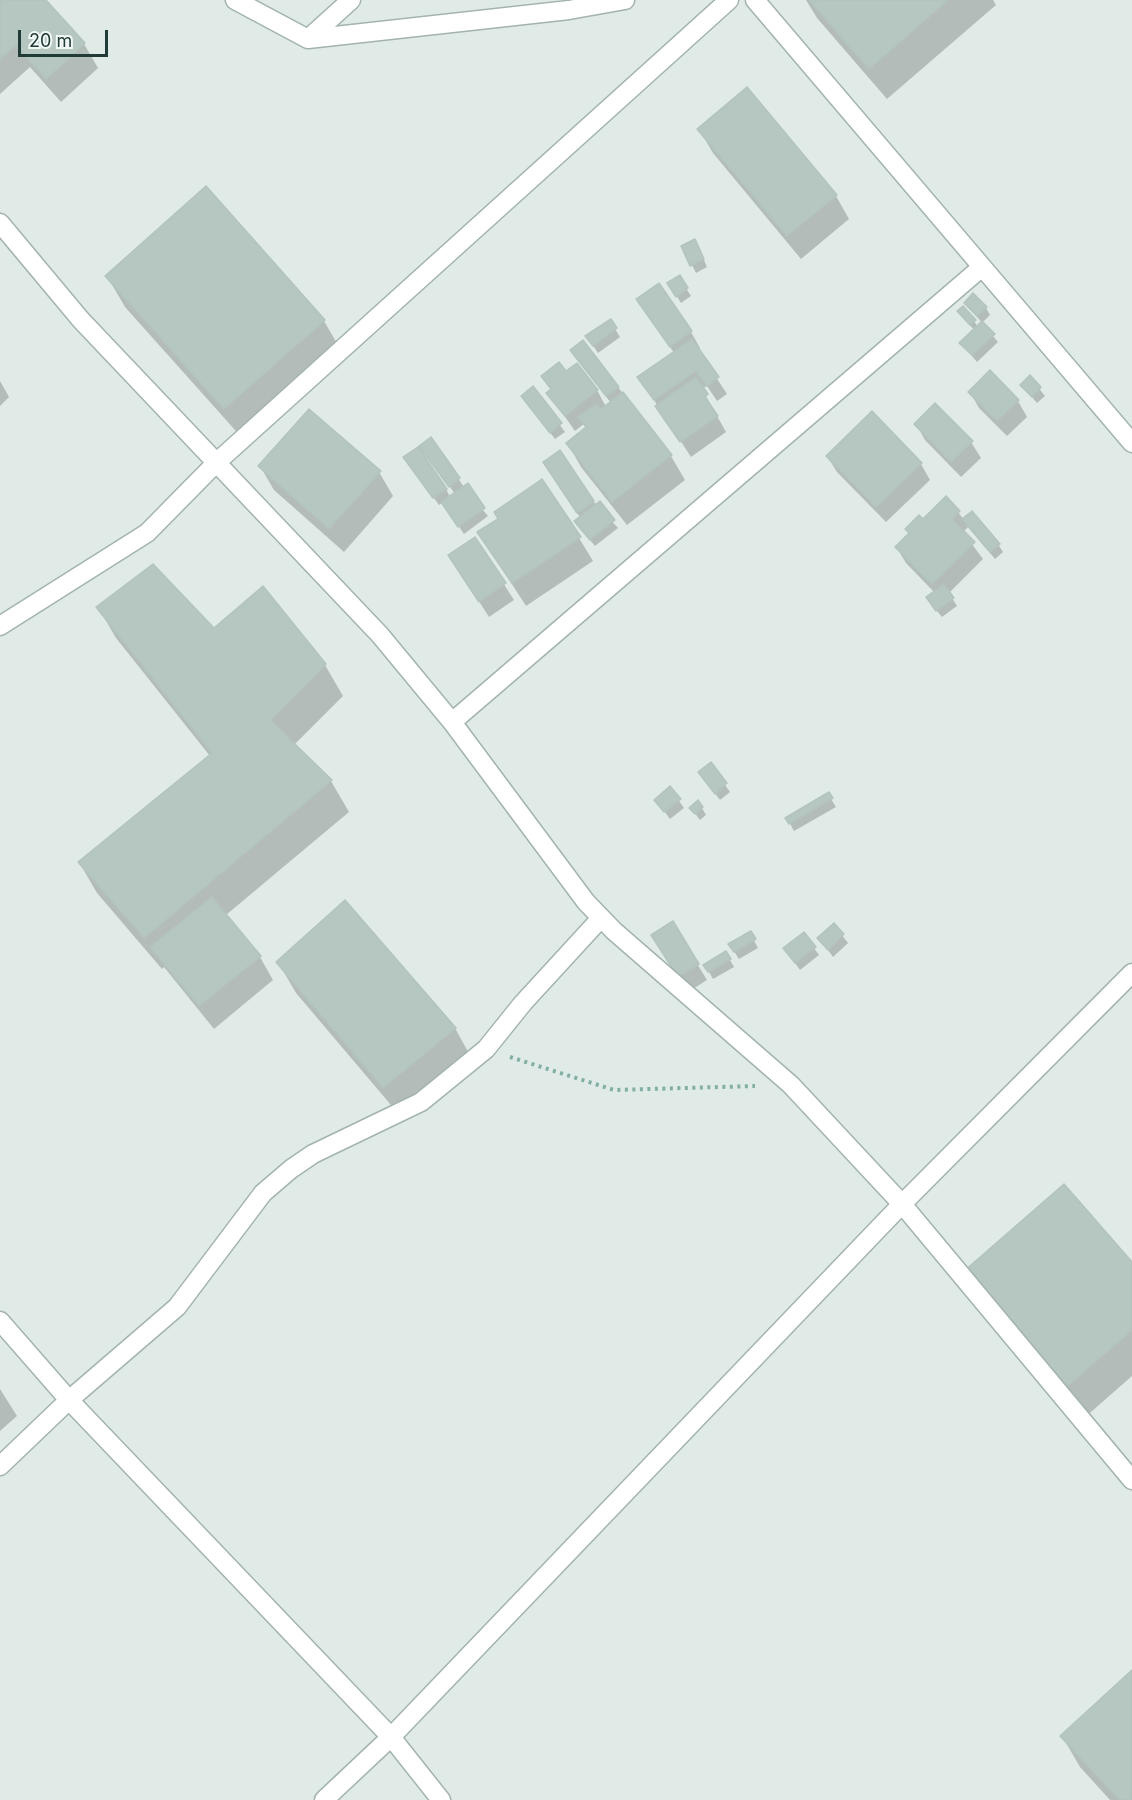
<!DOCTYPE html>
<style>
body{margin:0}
#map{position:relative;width:1132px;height:1800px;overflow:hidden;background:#e0ebe7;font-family:Inter,sans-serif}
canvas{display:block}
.scale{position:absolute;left:18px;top:30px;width:90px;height:27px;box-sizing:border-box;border:3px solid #213b37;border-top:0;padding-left:8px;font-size:18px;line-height:21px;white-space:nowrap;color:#213b37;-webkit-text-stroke:4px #f1f8f5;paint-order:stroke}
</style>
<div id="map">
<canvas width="1132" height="1800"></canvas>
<div class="scale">20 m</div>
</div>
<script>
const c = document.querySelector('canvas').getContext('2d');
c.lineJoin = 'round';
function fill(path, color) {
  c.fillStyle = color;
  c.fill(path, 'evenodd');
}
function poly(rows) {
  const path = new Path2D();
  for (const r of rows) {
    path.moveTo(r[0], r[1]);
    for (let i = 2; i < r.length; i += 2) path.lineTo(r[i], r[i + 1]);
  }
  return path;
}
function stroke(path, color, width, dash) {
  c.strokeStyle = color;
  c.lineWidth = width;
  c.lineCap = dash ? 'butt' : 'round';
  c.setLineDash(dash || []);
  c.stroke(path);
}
fill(poly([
 [0,0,44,0,84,44,98,68,61,102,30,67,0,94],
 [806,0,993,0,996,5,887,99,817,18],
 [699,129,836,196,849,219,801,259,713,153],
 [206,188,324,321,342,352,243,439,125,307,107,276],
 [683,247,699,248,707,267,696,273],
 [679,277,691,296,681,303,669,283],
 [658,285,691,332,700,348,698,350,727,394,717,401,707,386,702,389,726,432,691,457,639,377,674,353,638,299],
 [966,303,986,308,990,315,982,323,998,342,977,362,961,343,974,330,959,312,974,321,978,327,982,323],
 [610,321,620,337,598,353,592,344],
 [576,358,618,387,671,456,685,480,627,525,581,467,568,444,587,429,584,424,575,431,548,393,551,390,543,376,566,374,597,390,606,407,611,403],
 [990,373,1018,401,1027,417,1007,436,979,408,970,392],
 [1030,377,1045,396,1037,403,1022,385],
 [0,381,9,397,0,406],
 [533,389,565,432,555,439,528,404],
 [916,424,971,442,981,458,961,477,925,440],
 [431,440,464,487,488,516,464,534,443,503,439,505,410,465,446,489,450,497,455,494,426,453],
 [827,456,921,464,930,480,886,522,837,472],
 [545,463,593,501,618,528,595,546,581,529,576,522,581,519],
 [260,466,379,472,393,496,344,552,274,490],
 [958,512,964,520,998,544,1003,552,995,559,968,527,963,532,983,559,949,593,957,606,942,617,932,605,935,593,906,563,897,548,923,521],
 [479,533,579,538,593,561,526,606],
 [475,539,514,600,489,617,450,556],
 [98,607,214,630,325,665,343,696,294,745,331,781,349,812,226,915,260,957,273,980,214,1029,164,967,162,969,97,893,79,862,210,756,116,638],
 [711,765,730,792,720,800,705,780],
 [670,788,684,808,670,819,656,800],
 [828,794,836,807,794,831,787,818],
 [691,808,702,808,706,815,700,820],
 [672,923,707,980,688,992,662,951],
 [834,925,848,943,833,957,819,938],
 [750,933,758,948,739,959,730,945],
 [814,948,819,955,800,970,785,949],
 [726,953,734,967,713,979,705,965],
 [278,962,455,1028,472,1059,402,1118,296,993],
 [1132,1264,1132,1376,1083,1419,983,1304],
 [0,1389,17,1416,0,1431],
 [1132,1672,1132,1800,1110,1800,1080,1767,1062,1736]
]), '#0003');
const building = poly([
 [0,0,46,0,85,43,46,79,16,45,0,59,0,0],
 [809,0,948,0,869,69,809,0],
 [747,87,837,195,787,236,697,129,747,87],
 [206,186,325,320,224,409,105,276,206,186],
 [695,239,704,259,690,266,681,246,695,239],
 [680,275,688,288,676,297,667,283,680,275],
 [659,283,692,331,670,347,636,299,659,283],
 [973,293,987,307,977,316,964,303,973,293],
 [963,306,976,320,970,325,957,311,963,306],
 [611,319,617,328,593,346,585,336,611,319],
 [982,321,995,334,972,355,959,343,982,321],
 [692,339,719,377,707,386,696,371,654,400,637,377,692,339],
 [583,340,619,387,606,396,570,350,583,340],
 [559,362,566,371,577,363,598,390,565,416,546,393,551,389,541,376,559,362],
 [990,370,1019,400,997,421,968,392,990,370],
 [1030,375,1041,387,1032,397,1020,385,1030,375],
 [696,377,708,394,705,397,718,416,680,442,655,406,696,377],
 [533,386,562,423,550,433,521,396,533,386],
 [623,392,672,455,612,502,566,443,586,427,578,417,596,404,601,409,623,392],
 [935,403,973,441,951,462,914,424,935,403],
 [309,409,381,471,329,529,258,466,309,409],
 [872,411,922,463,876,507,826,456,872,411],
 [431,437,460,478,449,487,419,446,431,437],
 [418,447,447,489,433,498,403,457,418,447],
 [560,450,594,501,577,513,543,462,560,450],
 [542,479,581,537,512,583,477,532,498,519,494,512,542,479],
 [468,483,485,508,458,527,441,502,468,483],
 [946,496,960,511,952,519,975,542,932,584,895,547,909,533,905,529,919,515,923,519,946,496],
 [600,501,615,520,590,540,574,521,600,501],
 [972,511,1000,544,990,552,962,519,972,511],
 [475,537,506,583,479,602,448,555,475,537],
 [153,564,214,628,263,586,326,664,270,720,332,780,144,938,78,862,212,753,96,607,153,564],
 [944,584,954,598,936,611,926,597,944,584],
 [711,762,727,783,715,794,698,772,711,762],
 [670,786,681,799,664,812,654,800,670,786],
 [829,792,833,798,789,824,785,818,829,792],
 [698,800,703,807,695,814,689,808,698,800],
 [212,897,261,956,199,1006,150,947,212,897],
 [345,900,456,1028,383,1088,276,962,345,900],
 [673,921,699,964,678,977,651,935,673,921],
 [834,923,844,934,828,950,817,938,834,923],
 [751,931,756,939,734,952,728,944,751,931],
 [804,932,816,947,795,963,783,948,804,932],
 [726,951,731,959,708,972,703,965,726,951],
 [1064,1184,1132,1262,1132,1330,1064,1389,963,1272,1064,1184],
 [1132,1670,1132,1800,1120,1800,1060,1736,1132,1670]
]);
fill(building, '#b6c6c1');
stroke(building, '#b3c4bf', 1.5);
const street = poly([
 [235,0,308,39,569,10,625,0],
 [755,0,1132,443],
 [308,39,351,0],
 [0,223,81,320,380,635,452,722,586,902,614,931,791,1085,902,1204,1132,1480],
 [0,626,147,533,217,462,729,0],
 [452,722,982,267],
 [0,1321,69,1400,391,1737,441,1800],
 [0,1466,69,1400,177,1307,263,1193,291,1169,313,1154,421,1102,486,1049,523,1003,601,918],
 [324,1800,391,1737,902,1204,1132,973]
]);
stroke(street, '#a3b3af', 21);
stroke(poly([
 [510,1057,614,1090,755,1086]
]), '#81aea5', 4, [3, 4.5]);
stroke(street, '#fff', 18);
</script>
